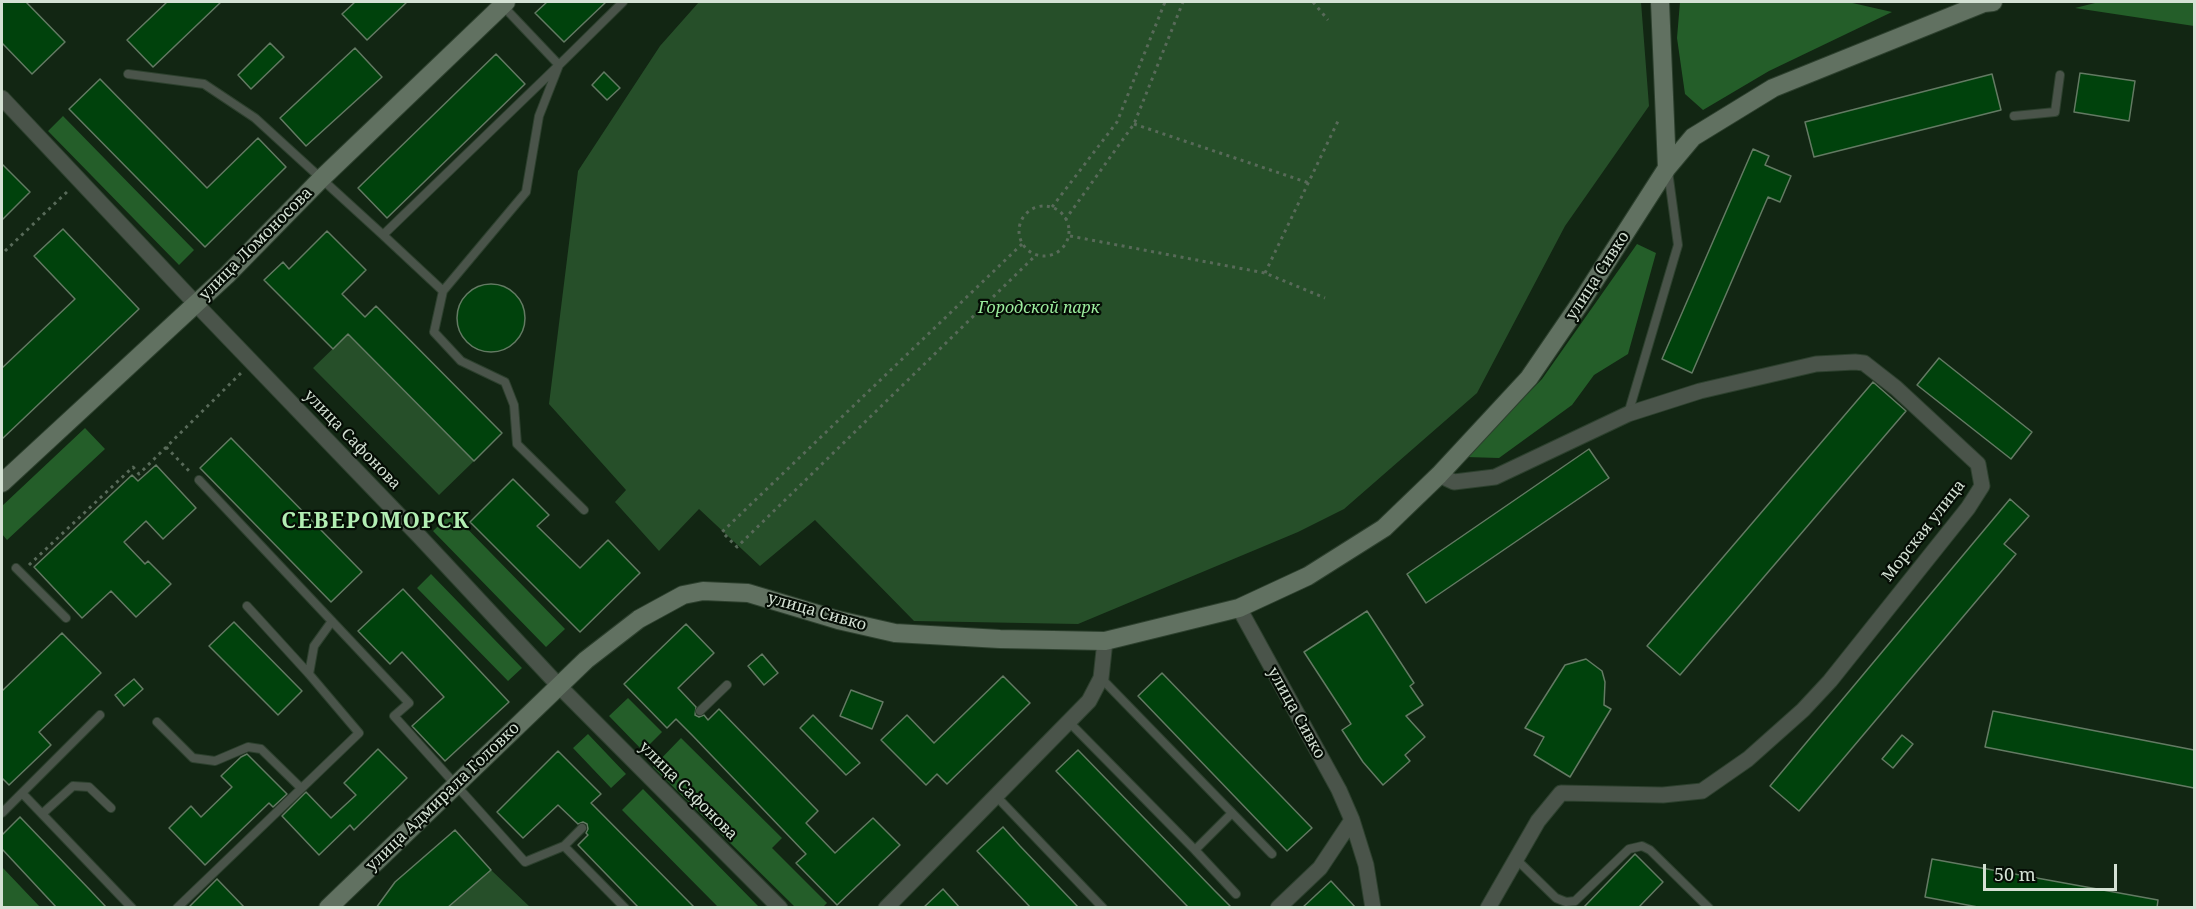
<!DOCTYPE html>
<meta charset="utf-8">
<style>
body{margin:0}
#map{position:relative;width:2196px;height:909px;overflow:hidden;background:#122613;font-family:"Noto Serif",serif}
canvas{display:block}
.frame{position:absolute;inset:0;border:3px solid #d4e1d4;pointer-events:none}
.scale{position:absolute;left:1983px;top:864px;width:134px;height:27px;box-sizing:border-box;border:3px solid #d4e1d4;border-top:0;padding-left:8px;font-size:18px;line-height:21px;white-space:nowrap;color:#d4e1d4;-webkit-text-stroke:4px #050d05;paint-order:stroke}
</style>
<div id="map">
<canvas width="2196" height="909"></canvas>
<div class="frame"></div>
<div class="scale">50 m</div>
</div>
<script>
const c = document.querySelector('canvas').getContext('2d');
c.lineJoin = 'round';
function fill(path, color) {
  c.fillStyle = color;
  c.fill(path, 'evenodd');
}
function poly(rows) {
  const path = new Path2D();
  for (const r of rows) {
    if (r.length === 3) {
      path.moveTo(r[0] + r[2], r[1]);
      path.arc(r[0], r[1], r[2], 0, 2 * Math.PI);
      continue;
    }
    path.moveTo(r[0], r[1]);
    for (let i = 2; i < r.length; i += 2) path.lineTo(r[i], r[i + 1]);
  }
  return path;
}
function stroke(path, color, width, dash) {
  c.strokeStyle = color;
  c.lineWidth = width;
  c.lineCap = dash ? 'butt' : 'round';
  c.setLineDash(dash || []);
  c.stroke(path);
}
function drawText(font, color, halo, rows, align = 'center') {
  c.font = font + ' "Noto Serif",serif';
  c.lineWidth = 4.5;
  c.setLineDash([]);
  c.textBaseline = 'middle';
  c.strokeStyle = halo;
  c.fillStyle = color;
  for (const [text, x, y, turn = 0] of rows) {
    c.save();
    c.translate(x, y);
    c.rotate((+turn || 0) * Math.PI / 180);
    c.textAlign = isNaN(turn) ? turn : align;
    if (halo) c.strokeText(text, 0, 0);
    c.fillText(text, 0, 0);
    c.restore();
  }
}
fill(poly([
 [699,2,1641,2,1649,106,1565,226,1477,393,1344,509,1298,532,1078,624,914,621,815,520,760,566,699,509,659,551,615,502,626,490,549,404,578,171,660,46],
 [348,334,474,461,439,495,313,368],
 [491,870,530,907,447,908]
]), '#264f29');
fill(poly([
 [1680,2,1848,2,1892,12,1769,71,1703,110,1685,94,1677,38],
 [2099,2,2194,2,2194,26,2075,8],
 [63,116,194,250,179,265,48,131],
 [1637,244,1656,253,1628,354,1594,375,1572,405,1499,458,1466,457,1542,379],
 [85,428,105,449,7,540,2,534,2,506],
 [452,513,565,629,546,647,433,531],
 [431,574,522,668,508,681,417,588],
 [628,698,662,732,643,751,609,716],
 [588,734,626,774,611,788,573,748],
 [681,738,782,838,772,848,827,903,823,907,795,907,653,767],
 [643,789,759,907,718,907,622,810],
 [2,867,40,907,2,907]
]), '#245e29');
const building = poly([
 [2,2,26,2,65,42,32,74,2,43,2,2],
 [167,2,221,2,153,67,127,40,167,2],
 [355,2,407,2,367,40,342,14,355,2],
 [547,2,606,2,564,42,535,13,547,2],
 [270,43,284,57,251,89,238,75,270,43],
 [355,48,382,77,306,146,280,118,355,48],
 [496,54,525,84,387,218,358,188,496,54],
 [604,72,620,88,607,100,592,85,604,72],
 [2080,73,2135,81,2129,121,2074,112,2080,73],
 [1992,74,2001,110,1814,157,1805,122,1992,74],
 [100,79,207,188,258,138,286,167,205,247,69,109,100,79],
 [1753,149,1769,156,1765,165,1791,176,1780,202,1768,197,1692,373,1662,359,1753,149],
 [2,164,30,192,2,220,2,164],
 [63,229,139,309,2,439,2,368,75,299,34,256,63,229],
 [327,231,366,270,342,294,365,317,376,306,502,433,474,461,348,334,333,349,264,280,283,262,289,269,327,231],
 [491,318,34],
 [1939,358,2032,432,2011,459,1917,385,1939,358],
 [1873,382,1906,411,1680,675,1647,646,1873,382],
 [231,438,362,572,331,602,200,468,231,438],
 [1589,449,1609,478,1426,603,1407,574,1589,449],
 [156,465,196,508,163,539,146,521,124,542,145,564,148,561,171,584,136,617,111,591,82,618,34,567,132,475,138,481,156,465],
 [513,479,549,515,537,526,580,568,608,540,640,573,580,632,470,522,513,479],
 [2010,499,2029,516,2004,544,2016,554,1799,811,1770,786,2010,499],
 [403,589,509,702,445,761,412,726,444,697,402,652,390,664,358,631,403,589],
 [1367,611,1414,683,1410,686,1423,705,1406,716,1425,737,1405,755,1410,761,1383,785,1363,762,1342,730,1351,724,1304,652,1367,611],
 [234,622,302,691,278,715,209,646,234,622],
 [686,624,714,653,678,688,696,707,695,715,699,717,704,715,708,720,719,709,818,811,806,823,835,853,873,818,900,845,837,905,796,863,806,854,692,735,676,719,667,728,624,684,686,624],
 [62,633,101,673,39,732,51,745,9,785,2,778,2,691,62,633],
 [762,654,778,673,764,685,748,666,762,654],
 [1586,659,1602,671,1605,682,1604,705,1611,709,1570,777,1534,755,1544,737,1525,728,1565,665,1586,659],
 [1162,673,1312,828,1287,851,1138,696,1162,673],
 [1003,676,1030,703,947,784,937,774,926,785,881,740,907,715,934,743,1003,676],
 [134,679,143,689,124,706,115,695,134,679],
 [851,690,883,702,872,729,840,716,851,690],
 [1993,711,2194,750,2194,788,1985,747,1993,711],
 [813,715,860,763,846,775,800,728,813,715],
 [1902,735,1913,744,1893,768,1882,759,1902,735],
 [378,749,407,778,354,830,350,825,319,855,282,816,306,792,331,818,356,795,344,783,378,749],
 [1078,750,1215,891,1232,908,1189,908,1056,771,1078,750],
 [558,751,601,794,591,803,695,908,639,908,578,845,588,835,586,833,588,829,587,824,583,822,578,824,558,805,523,838,497,812,558,751],
 [247,754,287,794,273,807,269,803,205,865,169,828,191,806,201,817,232,787,221,776,241,757,247,754],
 [20,817,90,890,107,908,57,908,2,849,2,835,20,817],
 [1003,827,1020,846,1079,908,1031,908,977,851,1003,827],
 [455,830,491,870,447,908,376,908,395,882,455,830],
 [1635,854,1663,882,1638,908,1583,908,1635,854],
 [1932,859,2158,900,2157,908,1983,908,1925,897,1932,859],
 [217,879,245,908,188,908,217,879],
 [1331,881,1356,908,1302,908,1331,881],
 [943,889,960,908,923,908,943,889]
]);
fill(building, '#00420c');
stroke(building, '#637a63', 1.5);
const lane = poly([
 [128,74,204,84,255,118,383,235,559,65,623,2],
 [2014,116,2055,112,2060,75],
 [383,235,443,291,434,332,461,361,505,382,514,405,517,444,584,510],
 [443,291,526,192,539,116,559,65,503,6],
 [1628,414,1678,245,1668,171],
 [199,480,409,703,394,716,525,862,564,846,625,908],
 [16,568,66,618],
 [247,606,309,674],
 [1101,678,1272,854],
 [700,711,727,685],
 [157,722,193,758,215,761,248,747,261,749,301,788],
 [1069,722,1195,850,1231,814],
 [22,793,132,908],
 [996,796,1103,908],
 [2,813,100,715],
 [42,814,73,786,89,787,111,808],
 [564,846,582,828],
 [1195,850,1236,894],
 [1516,859,1556,898,1566,902,1575,901,1629,849,1642,846,1650,850,1709,908],
 [177,908,359,733,309,674,314,646,332,621]
]);
const street = poly([
 [2,98,196,304,420,537,559,686,780,908],
 [1439,475,1454,482,1495,477,1628,414,1700,391,1816,364,1855,362,1864,363,1896,388,1978,464,1982,486,1968,508,1830,681,1803,710,1748,759,1702,791,1663,795,1561,793,1538,821,1488,908],
 [1239,608,1339,790,1352,820,1320,868,1278,908],
 [1352,820,1366,865,1373,908],
 [886,908,1089,701,1101,678,1105,641]
]);
const secondary = poly([
 [1660,2,1667,168],
 [2,483,227,275,322,178,506,2],
 [328,908,586,660,639,619,683,595,703,591,748,593,838,620,895,633,1000,639,1105,641,1239,608,1308,576,1384,528,1439,475,1529,378,1581,302,1667,168,1693,137,1773,88,1984,3,1993,2]
]);
stroke(lane, '#2d402e', 10);
stroke(street, '#2d402e', 17);
stroke(secondary, '#2d402e', 20);
stroke(poly([
 [1313,2,1328,20],
 [1134,124,1309,183],
 [1044,231,25],
 [1052,207,1117,122,1165,2],
 [1065,220,1134,124,1183,2],
 [1070,236,1265,273,1325,298],
 [1022,244,722,532,737,547,1036,255],
 [5,251,69,190],
 [1265,273,1338,121],
 [166,447,190,472],
 [29,565,133,467,139,474,242,372]
]), '#586a59', 3, [3, 4.5]);
stroke(lane, '#4a544a', 8);
stroke(street, '#4a544a', 15);
stroke(secondary, '#617161', 18);
drawText('16px', '#d4e1d4', '#050d05', [
 ["улица Ломоносова",256,244,-45],
 ["улица Сивко",1598,276,-57],
 ["улица Сафонова",352,440,46],
 ["Морская улица",1924,531,-52],
 ["улица Сивко",817,612,16],
 ["улица Сивко",1296,713,61],
 ["улица Сафонова",688,791,45],
 ["улица Адмирала Головко",443,797,-44]
]);
drawText('italic 16px', '#9bec9d', '#050d05', [
 ["Городской парк",1039,308]
]);
c.letterSpacing = '1.5px';
drawText('bold 22px', '#b2eeb3', '#050d05', [
 ["СЕВЕРОМОРСК",376,522]
]);
c.letterSpacing = '0px';
</script>
